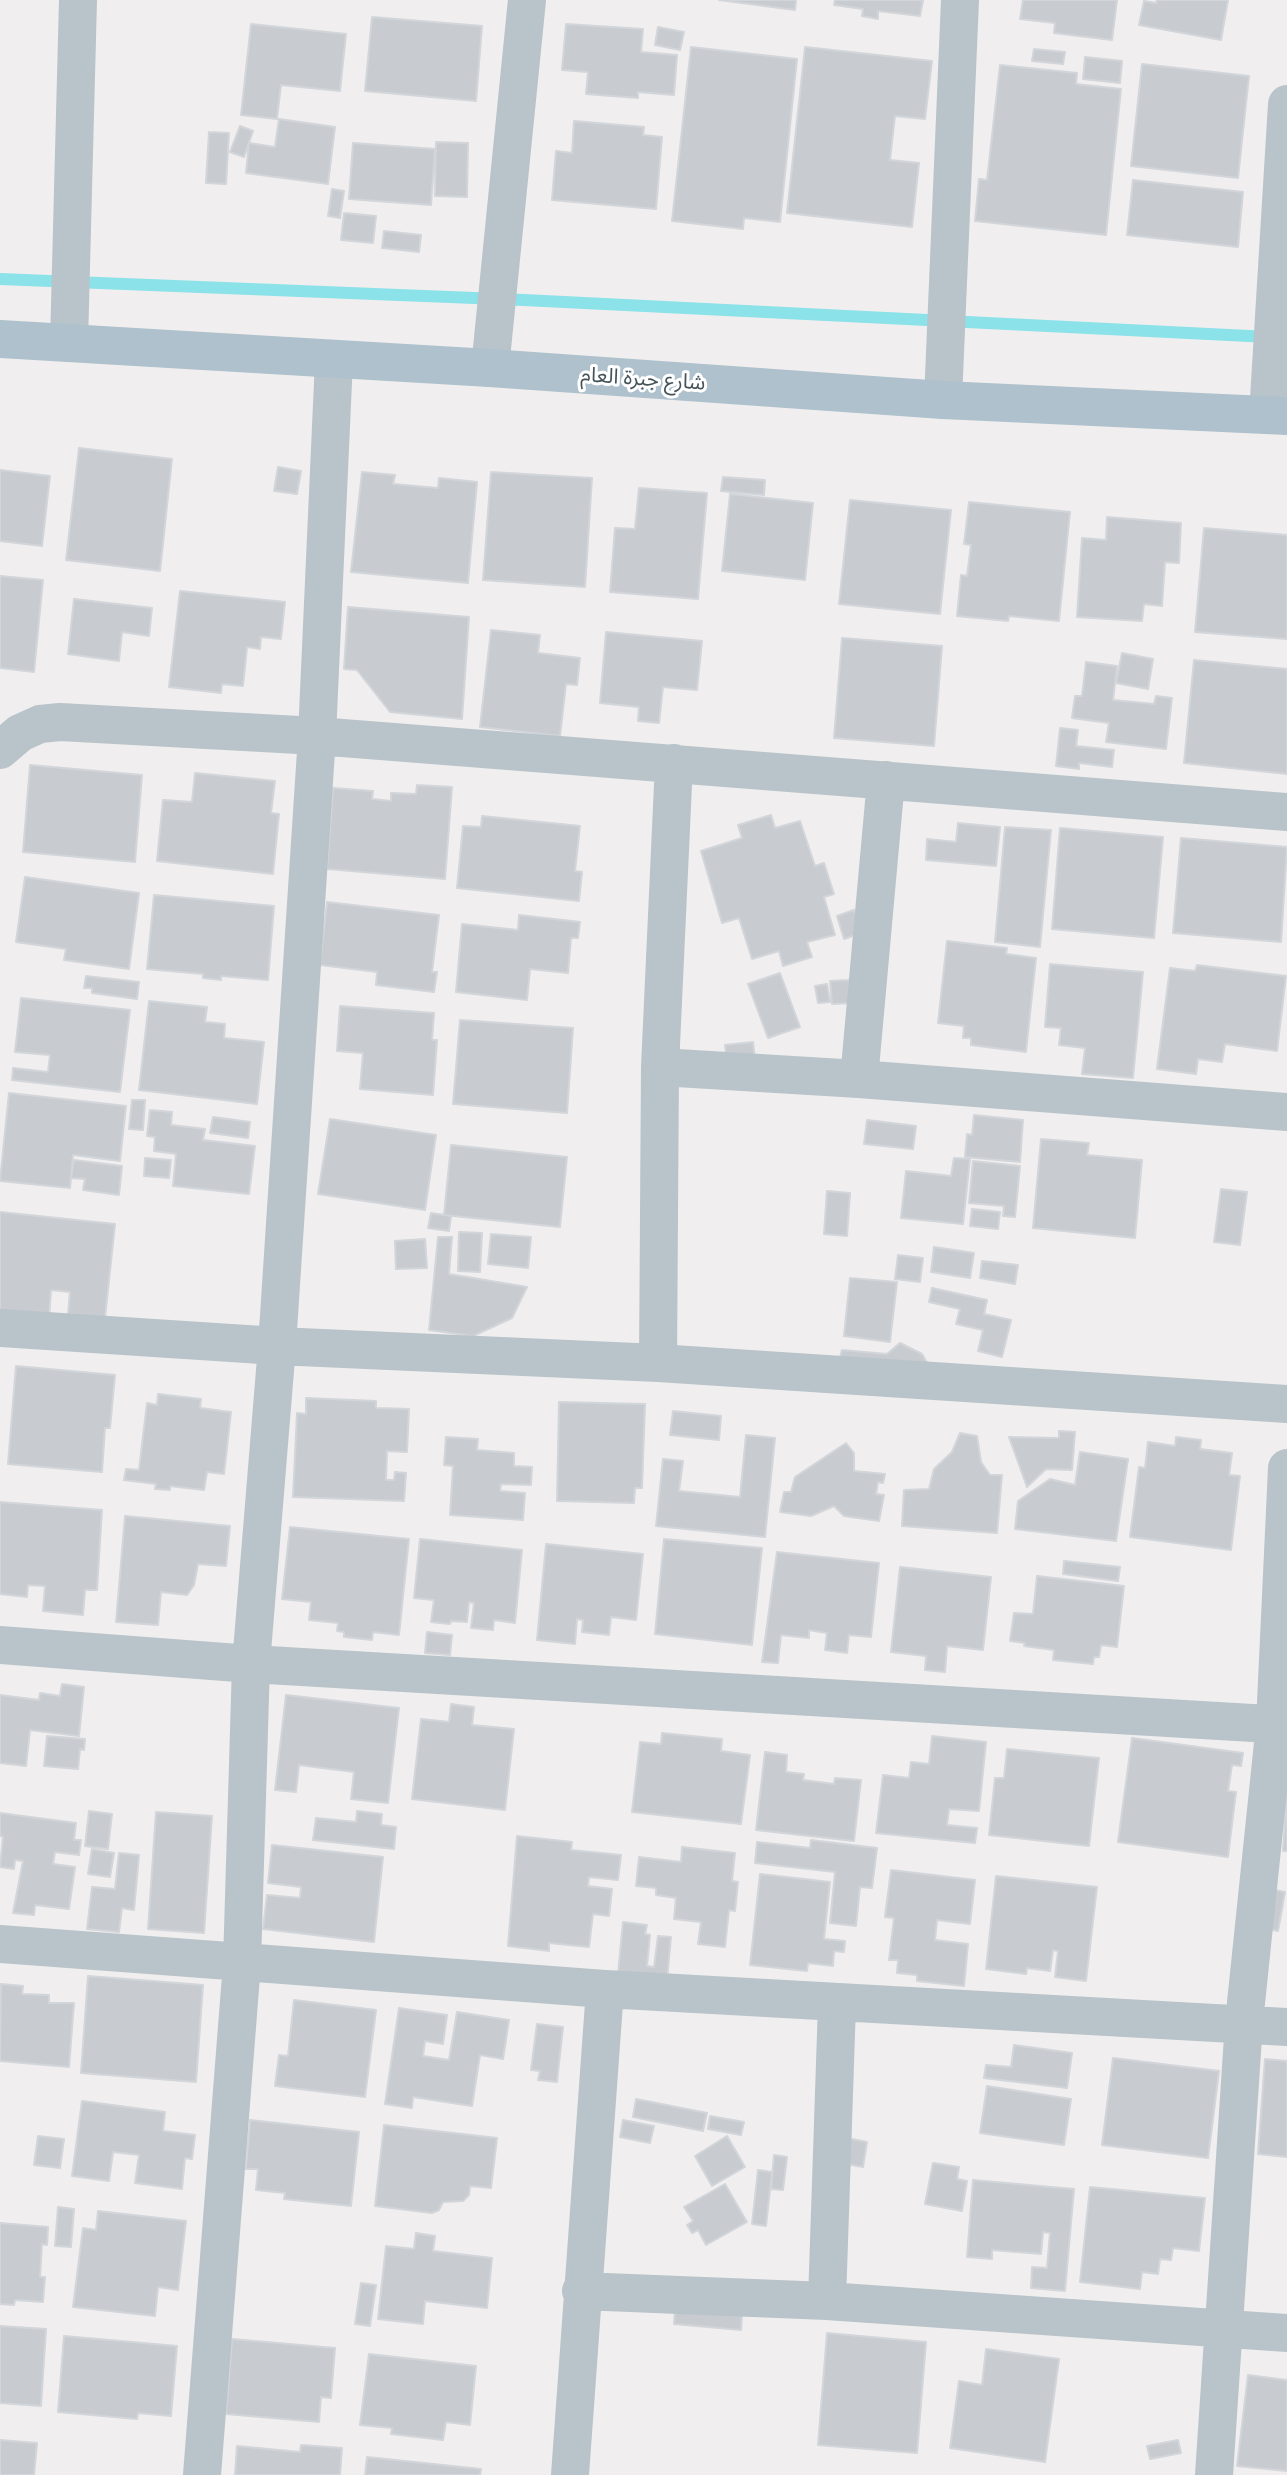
<!DOCTYPE html>
<meta charset="utf-8">
<style>
body{margin:0}
canvas{display:block;background:#f0eeee}
</style>
<canvas width="1287" height="2475"></canvas>
<script>
const c = document.querySelector('canvas').getContext('2d');
c.lineJoin = 'round';
function poly(rows) {
  const path = new Path2D();
  for (const r of rows) {
    path.moveTo(r[0], r[1]);
    for (let i = 2; i < r.length; i += 2) path.lineTo(r[i], r[i + 1]);
  }
  return path;
}
function stroke(path, color, width, dash) {
  c.strokeStyle = color;
  c.lineWidth = width;
  c.lineCap = dash ? 'butt' : 'round';
  c.setLineDash(dash || []);
  c.stroke(path);
}
function fill(path, color) {
  c.fillStyle = color;
  c.fill(path, 'evenodd');
}
function drawText(font, color, halo, rows, align = 'center') {
  c.font = font + ' Raleway,"Noto Sans Arabic",sans-serif';
  c.lineWidth = 6;
  c.setLineDash([]);
  c.textBaseline = 'middle';
  c.strokeStyle = halo;
  c.fillStyle = color;
  for (const [text, x, y, turn = 0] of rows) {
    c.save();
    c.translate(x, y);
    c.rotate((+turn || 0) * Math.PI / 180);
    c.textAlign = isNaN(turn) ? turn : align;
    if (halo) c.strokeText(text, 0, 0);
    c.fillText(text, 0, 0);
    c.restore();
  }
}
stroke(poly([
 [0,279,524,300,1269,337]
]), '#8be2e9', 12);
const building = poly([
 [719,0,796,0,795,10,719,0],
 [835,0,923,0,920,16,878,11,878,19,862,16,863,9,834,5,835,0],
 [1023,0,1117,0,1112,40,1054,33,1055,23,1020,19,1023,0],
 [1157,0,1228,0,1221,40,1139,25,1144,1,1156,3,1157,0],
 [372,17,482,26,476,101,365,91,372,17],
 [251,24,346,34,340,91,281,85,277,119,241,115,251,24],
 [566,24,643,29,641,52,677,55,674,95,638,92,638,98,586,94,588,72,562,70,566,24],
 [658,27,684,32,680,50,655,45,658,27],
 [691,47,797,59,780,222,744,218,743,229,672,221,691,47],
 [805,47,932,61,925,119,895,116,890,160,919,163,912,227,787,213,805,47],
 [1034,49,1065,52,1063,64,1032,61,1034,49],
 [1085,57,1122,61,1120,83,1083,79,1085,57],
 [1142,64,1249,76,1238,178,1131,166,1142,64],
 [1000,65,1077,73,1076,84,1121,89,1106,235,975,221,979,179,987,180,1000,65],
 [279,119,335,127,328,184,246,173,249,143,275,147,279,119],
 [574,121,644,127,643,135,662,137,656,209,552,200,556,151,572,153,574,121],
 [240,126,253,131,244,157,230,152,240,126],
 [209,132,229,133,226,184,206,183,209,132],
 [436,142,468,143,467,197,435,196,436,142],
 [353,143,435,149,431,205,349,199,353,143],
 [1133,180,1243,192,1238,247,1127,235,1133,180],
 [332,189,344,191,340,218,328,216,332,189],
 [344,213,376,216,373,243,341,240,344,213],
 [384,231,421,235,419,252,382,248,384,231],
 [79,448,172,459,160,571,66,560,79,448],
 [278,467,301,471,297,494,274,491,278,467],
 [0,470,50,476,42,546,0,541,0,470],
 [362,472,395,475,393,484,438,488,439,478,477,482,468,583,351,572,362,472],
 [491,472,592,478,585,587,483,580,491,472],
 [723,477,765,480,764,495,721,491,723,477],
 [639,488,707,493,698,599,610,592,615,528,635,529,639,488],
 [730,494,813,503,805,580,722,571,730,494],
 [850,500,951,510,940,614,839,604,850,500],
 [969,502,1070,512,1059,621,1009,616,1008,621,957,616,961,575,967,576,971,545,964,544,969,502],
 [1107,517,1181,523,1179,563,1165,562,1162,606,1144,604,1142,621,1077,617,1082,538,1106,540,1107,517],
 [1204,528,1287,535,1287,639,1195,632,1204,528],
 [0,576,43,580,34,672,0,668,0,576],
 [180,591,285,602,281,639,261,637,260,649,247,647,243,686,222,684,221,693,169,687,180,591],
 [74,599,152,608,149,636,122,632,119,661,68,654,74,599],
 [348,607,469,617,462,719,390,712,357,670,344,669,348,607],
 [491,630,540,635,538,653,580,658,577,685,566,684,560,736,480,727,491,630],
 [606,632,702,641,697,690,663,687,659,723,638,721,639,707,600,703,606,632],
 [842,638,942,646,934,746,834,738,842,638],
 [1122,653,1153,659,1148,689,1116,683,1122,653],
 [1194,660,1287,669,1287,774,1184,763,1194,660],
 [1086,662,1117,666,1113,700,1154,704,1156,696,1172,698,1166,749,1106,742,1109,723,1072,718,1075,696,1082,696,1086,662],
 [1060,728,1078,730,1076,746,1114,750,1112,767,1079,763,1079,769,1056,766,1060,728],
 [30,765,142,775,135,862,23,852,30,765],
 [195,773,275,781,271,813,279,814,273,874,157,861,163,800,192,802,195,773],
 [417,785,452,787,445,879,327,869,333,788,373,791,372,799,391,801,391,793,416,794,417,785],
 [771,815,775,828,800,821,815,866,824,863,834,894,824,897,835,935,807,942,812,957,783,966,779,951,752,959,739,918,722,923,701,851,742,838,738,825,771,815],
 [482,816,580,826,575,871,582,872,579,901,457,888,463,826,481,827,482,816],
 [958,823,1000,827,996,866,926,860,927,839,956,842,958,823],
 [1005,827,1051,830,1040,947,995,942,1005,827],
 [1060,828,1163,837,1154,938,1052,929,1060,828],
 [1181,838,1287,847,1281,942,1173,933,1181,838],
 [25,877,139,893,129,969,64,960,66,949,16,942,25,877],
 [154,895,274,906,268,980,221,976,221,980,203,978,203,974,147,969,154,895],
 [327,902,439,915,432,972,437,972,434,992,376,985,377,972,320,965,327,902],
 [854,910,861,933,844,939,837,916,854,910],
 [519,915,580,922,578,938,571,938,568,973,530,969,527,1000,456,992,462,924,518,930,519,915],
 [947,941,1007,948,1006,954,1036,958,1026,1052,971,1045,971,1038,963,1038,964,1026,938,1023,947,941],
 [1050,964,1143,972,1133,1078,1082,1074,1085,1048,1059,1045,1061,1028,1045,1027,1050,964],
 [1197,965,1286,976,1277,1051,1225,1044,1222,1062,1198,1059,1196,1074,1157,1069,1170,968,1195,971,1197,965],
 [780,973,800,1027,768,1038,748,984,780,973],
 [86,976,139,982,137,999,92,993,92,988,84,988,86,976],
 [849,980,851,1003,832,1004,830,981,849,980],
 [827,984,830,1002,818,1003,815,986,827,984],
 [21,998,130,1010,120,1092,12,1080,13,1068,48,1072,50,1055,15,1052,21,998],
 [149,1001,207,1007,205,1022,225,1024,224,1038,264,1042,257,1104,139,1090,149,1001],
 [340,1006,434,1013,432,1040,437,1040,433,1095,360,1089,363,1053,337,1051,340,1006],
 [460,1020,573,1028,567,1113,453,1104,460,1020],
 [753,1042,755,1059,727,1061,725,1045,753,1042],
 [9,1093,126,1106,120,1161,73,1155,70,1188,0,1181,9,1093],
 [132,1100,145,1100,143,1130,129,1129,132,1100],
 [150,1110,172,1112,171,1125,205,1129,203,1140,255,1146,249,1194,173,1186,176,1154,154,1151,155,1137,147,1136,150,1110],
 [974,1115,1023,1120,1020,1162,965,1157,967,1134,972,1135,974,1115],
 [213,1117,250,1122,248,1138,210,1133,213,1117],
 [330,1119,436,1135,425,1210,318,1194,330,1119],
 [867,1120,916,1126,913,1149,864,1144,867,1120],
 [1041,1139,1089,1143,1087,1155,1142,1160,1135,1238,1033,1228,1041,1139],
 [451,1145,567,1157,560,1227,444,1215,451,1145],
 [145,1158,171,1160,169,1178,144,1176,145,1158],
 [954,1158,970,1159,963,1224,901,1218,906,1171,951,1176,954,1158],
 [74,1160,122,1166,119,1195,83,1190,85,1179,71,1178,74,1160],
 [973,1161,1020,1166,1015,1217,1003,1216,1004,1206,969,1203,973,1161],
 [1221,1189,1247,1192,1240,1245,1214,1242,1221,1189],
 [827,1191,850,1193,847,1236,824,1234,827,1191],
 [972,1209,1000,1212,998,1229,970,1226,972,1209],
 [0,1212,115,1224,105,1318,68,1314,70,1292,51,1290,49,1318,0,1313,0,1212],
 [431,1213,451,1216,449,1231,428,1228,431,1213],
 [459,1232,482,1233,480,1272,458,1271,459,1232],
 [491,1234,531,1237,528,1268,488,1264,491,1234],
 [438,1237,452,1237,449,1274,527,1287,512,1318,473,1336,429,1330,438,1237],
 [425,1239,427,1268,396,1269,395,1241,425,1239],
 [934,1247,974,1253,970,1278,931,1272,934,1247],
 [898,1255,923,1258,920,1282,895,1279,898,1255],
 [982,1261,1018,1265,1015,1284,980,1278,982,1261],
 [850,1278,897,1282,890,1342,844,1336,850,1278],
 [932,1288,987,1300,984,1314,1011,1320,1002,1357,978,1351,983,1330,956,1324,960,1309,929,1302,932,1288],
 [900,1343,922,1354,933,1373,838,1365,842,1350,887,1354,900,1343],
 [16,1366,115,1375,110,1428,105,1428,102,1472,8,1464,16,1366],
 [158,1394,201,1399,200,1408,231,1412,224,1474,207,1472,204,1490,170,1486,170,1490,155,1489,156,1484,124,1480,126,1469,139,1470,147,1403,157,1405,158,1394],
 [306,1398,376,1401,376,1408,409,1409,407,1452,387,1451,386,1480,394,1480,395,1472,406,1473,404,1501,293,1497,297,1413,306,1414,306,1398],
 [559,1402,645,1404,642,1488,635,1488,634,1503,557,1501,559,1402],
 [673,1411,721,1416,719,1440,670,1435,673,1411],
 [1059,1431,1075,1432,1072,1470,1046,1469,1027,1487,1009,1437,1059,1438,1059,1431],
 [960,1433,977,1436,981,1462,990,1475,1002,1475,997,1533,902,1526,904,1490,929,1489,934,1469,952,1452,960,1433],
 [746,1435,775,1438,765,1537,656,1526,663,1459,683,1461,679,1491,740,1497,746,1435],
 [446,1437,478,1439,477,1450,514,1453,514,1466,532,1467,531,1485,501,1484,500,1491,525,1493,523,1520,450,1515,453,1466,444,1465,446,1437],
 [1176,1437,1201,1440,1200,1449,1232,1453,1229,1475,1240,1476,1231,1550,1130,1537,1139,1467,1145,1468,1148,1442,1175,1446,1176,1437],
 [846,1443,854,1453,854,1471,885,1474,883,1483,878,1482,876,1494,884,1495,879,1521,844,1516,834,1506,811,1516,780,1512,784,1492,791,1492,795,1477,846,1443],
 [1080,1452,1128,1459,1116,1541,1015,1529,1018,1501,1050,1479,1075,1485,1080,1452],
 [0,1502,102,1510,97,1590,85,1590,83,1615,43,1611,45,1586,28,1585,27,1597,0,1594,0,1502],
 [125,1516,230,1526,226,1566,198,1564,194,1585,187,1595,161,1592,158,1625,116,1622,125,1516],
 [290,1527,409,1539,399,1635,373,1632,372,1640,344,1637,344,1632,337,1631,338,1623,309,1620,311,1602,282,1599,290,1527],
 [420,1539,522,1550,515,1623,494,1620,493,1630,471,1628,474,1603,469,1602,467,1622,451,1621,450,1624,431,1622,434,1600,414,1598,420,1539],
 [664,1539,762,1548,752,1645,655,1634,664,1539],
 [546,1544,643,1554,636,1620,611,1617,609,1635,582,1632,583,1620,577,1619,575,1644,537,1640,546,1544],
 [777,1552,879,1563,871,1637,849,1635,847,1653,825,1650,827,1633,809,1630,809,1638,781,1635,778,1663,762,1662,777,1552],
 [1064,1561,1120,1567,1118,1581,1063,1574,1064,1561],
 [900,1567,991,1577,983,1650,947,1646,945,1672,925,1670,926,1656,891,1652,900,1567],
 [1037,1576,1124,1586,1117,1647,1101,1645,1099,1657,1094,1657,1093,1664,1053,1660,1054,1650,1024,1646,1025,1643,1010,1641,1014,1613,1033,1614,1037,1576],
 [427,1632,452,1635,450,1655,425,1653,427,1632],
 [62,1684,84,1687,79,1736,30,1730,26,1766,0,1763,0,1695,39,1700,40,1693,60,1696,62,1684],
 [286,1695,399,1708,388,1803,351,1799,354,1772,299,1765,296,1792,275,1790,286,1695],
 [451,1704,474,1707,472,1725,514,1729,505,1810,412,1799,421,1719,449,1722,451,1704],
 [662,1733,722,1739,721,1751,750,1755,741,1824,632,1812,640,1742,661,1744,662,1733],
 [47,1736,85,1739,84,1750,80,1749,78,1769,44,1766,47,1736],
 [932,1736,986,1742,979,1811,949,1809,947,1825,977,1828,975,1843,876,1833,883,1775,909,1778,911,1762,929,1764,932,1736],
 [1132,1738,1243,1753,1241,1766,1232,1765,1228,1791,1236,1792,1228,1857,1118,1842,1132,1738],
 [1007,1749,1099,1758,1089,1846,989,1835,995,1778,1004,1778,1007,1749],
 [765,1752,787,1755,786,1772,804,1774,803,1780,834,1784,835,1778,861,1780,854,1841,756,1830,765,1752],
 [1287,1792,1287,1851,1283,1851,1287,1792],
 [89,1811,112,1814,108,1849,85,1846,89,1811],
 [357,1811,382,1814,381,1825,396,1827,394,1849,313,1840,316,1818,356,1822,357,1811],
 [156,1812,212,1816,204,1933,148,1929,156,1812],
 [0,1813,76,1823,74,1840,81,1840,79,1855,55,1852,53,1864,75,1867,69,1909,35,1905,34,1915,13,1913,23,1861,15,1860,14,1869,0,1867,3,1837,0,1836,0,1813],
 [517,1836,572,1842,571,1850,621,1855,618,1880,589,1877,588,1886,612,1889,609,1916,593,1914,589,1947,549,1943,549,1951,508,1946,517,1836],
 [811,1840,877,1848,872,1888,860,1887,856,1926,830,1923,835,1872,755,1863,757,1842,810,1848,811,1840],
 [272,1845,383,1857,374,1942,263,1929,267,1895,300,1898,301,1887,268,1883,272,1845],
 [682,1847,735,1853,732,1881,738,1882,735,1911,729,1910,725,1947,698,1944,701,1922,674,1919,676,1898,656,1895,656,1888,636,1886,639,1857,681,1862,682,1847],
 [92,1849,114,1853,110,1877,88,1874,92,1849],
 [119,1853,139,1855,134,1910,122,1908,119,1932,87,1929,92,1887,115,1889,119,1853],
 [891,1870,975,1880,970,1924,937,1920,935,1940,968,1944,964,1986,917,1981,917,1975,897,1973,898,1960,889,1960,894,1918,885,1917,891,1870],
 [760,1874,830,1882,824,1939,845,1941,844,1952,834,1951,833,1966,808,1963,807,1971,750,1965,760,1874],
 [996,1876,1097,1887,1086,1981,1055,1977,1058,1951,1053,1950,1050,1971,1027,1968,1026,1974,986,1969,996,1876],
 [1270,1889,1285,1892,1278,1931,1263,1928,1270,1889],
 [623,1922,647,1925,645,1934,650,1935,647,1966,654,1967,658,1936,671,1937,667,1980,618,1974,623,1922],
 [88,1976,203,1985,196,2082,81,2073,88,1976],
 [1,1984,23,1986,22,1994,49,1995,49,2003,74,2003,69,2067,0,2061,1,1984],
 [294,2000,376,2010,365,2097,275,2086,279,2055,288,2056,294,2000],
 [399,2008,447,2015,443,2044,425,2041,423,2056,449,2060,457,2012,509,2020,503,2059,480,2055,472,2106,413,2097,412,2108,385,2104,399,2008],
 [537,2024,563,2027,557,2082,538,2080,540,2071,531,2070,537,2024],
 [1014,2045,1072,2053,1067,2088,984,2078,986,2065,1011,2067,1014,2045],
 [1113,2058,1219,2071,1208,2158,1102,2145,1113,2058],
 [1265,2059,1287,2061,1287,2157,1258,2154,1265,2059],
 [987,2086,1071,2099,1064,2145,980,2133,987,2086],
 [636,2099,707,2113,703,2131,633,2117,636,2099],
 [82,2101,165,2112,163,2131,195,2135,192,2159,185,2158,182,2189,135,2183,139,2155,113,2152,109,2181,72,2176,82,2101],
 [710,2116,744,2122,741,2135,708,2129,710,2116],
 [250,2120,359,2132,351,2206,284,2199,285,2193,256,2190,258,2169,246,2169,250,2120],
 [623,2120,654,2126,650,2143,620,2137,623,2120],
 [384,2125,497,2138,491,2188,470,2186,469,2195,463,2201,443,2202,439,2210,432,2213,375,2206,384,2125],
 [38,2136,64,2139,60,2168,34,2165,38,2136],
 [727,2136,745,2167,712,2186,695,2156,727,2136],
 [841,2137,867,2142,863,2167,836,2162,841,2137],
 [774,2155,787,2157,783,2190,771,2189,774,2155],
 [933,2163,959,2167,957,2179,967,2181,962,2211,925,2204,933,2163],
 [758,2170,772,2172,766,2226,752,2224,758,2170],
 [973,2180,1074,2189,1065,2291,1031,2288,1032,2267,1047,2268,1050,2233,1043,2232,1041,2254,992,2250,992,2259,967,2257,973,2180],
 [725,2184,747,2222,706,2245,698,2230,692,2233,687,2225,693,2221,684,2207,725,2184],
 [1090,2187,1205,2198,1199,2251,1173,2248,1171,2260,1160,2259,1158,2274,1142,2272,1140,2289,1080,2282,1090,2187],
 [58,2207,74,2209,71,2247,55,2246,58,2207],
 [98,2211,186,2221,178,2290,158,2287,155,2316,73,2307,83,2228,96,2230,98,2211],
 [0,2223,48,2227,47,2245,42,2244,40,2277,45,2277,43,2302,15,2300,14,2305,0,2304,0,2223],
 [416,2233,435,2236,433,2251,492,2258,487,2308,425,2301,423,2324,378,2319,386,2246,414,2249,416,2233],
 [361,2283,376,2285,370,2326,355,2324,361,2283],
 [675,2308,742,2315,741,2330,674,2324,675,2308],
 [0,2326,46,2329,41,2406,0,2403,0,2326],
 [827,2333,926,2342,917,2453,818,2445,827,2333],
 [64,2336,177,2346,171,2416,138,2413,137,2419,58,2412,64,2336],
 [232,2339,335,2348,331,2398,321,2397,319,2422,226,2414,232,2339],
 [986,2349,1059,2359,1045,2462,950,2448,959,2381,982,2385,986,2349],
 [369,2354,476,2366,470,2425,446,2422,443,2440,391,2434,392,2428,360,2425,369,2354],
 [1248,2375,1287,2380,1287,2471,1237,2466,1248,2375],
 [0,2440,37,2443,34,2475,0,2475,0,2440],
 [1178,2440,1181,2453,1150,2459,1147,2446,1178,2440],
 [301,2445,342,2448,340,2475,235,2475,237,2446,300,2452,301,2445],
 [367,2457,481,2469,480,2475,365,2475,367,2457]
]);
fill(building, '#c8ccd0');
stroke(building, '#d2d5d9', 2);
stroke(poly([
 [69,343,78,0],
 [490,368,527,0],
 [943,400,960,0],
 [1268,415,1287,104],
 [0,750,20,733,40,724,60,722,317,736,1287,812],
 [660,1067,859,1079,1287,1112],
 [859,1079,886,780],
 [0,1328,277,1346,658,1363,1287,1404],
 [658,1363,660,1067,674,763],
 [0,1645,251,1664,1287,1725],
 [0,1944,605,1989,1287,2027],
 [581,2291,827,2301,1287,2333],
 [827,2301,837,2004],
 [202,2475,242,1963,251,1664,277,1346,317,736,334,360],
 [570,2475,605,1989],
 [1214,2475,1244,2022,1275,1724,1287,1468]
]), '#b9c4ca', 38);
stroke(poly([
 [0,339,490,368,943,400,1287,416]
]), '#aec1cc', 38);
drawText('21px', '#46545a', '#fff', [
 ["شارع جبرة العام",643,379,4]
]);
</script>
